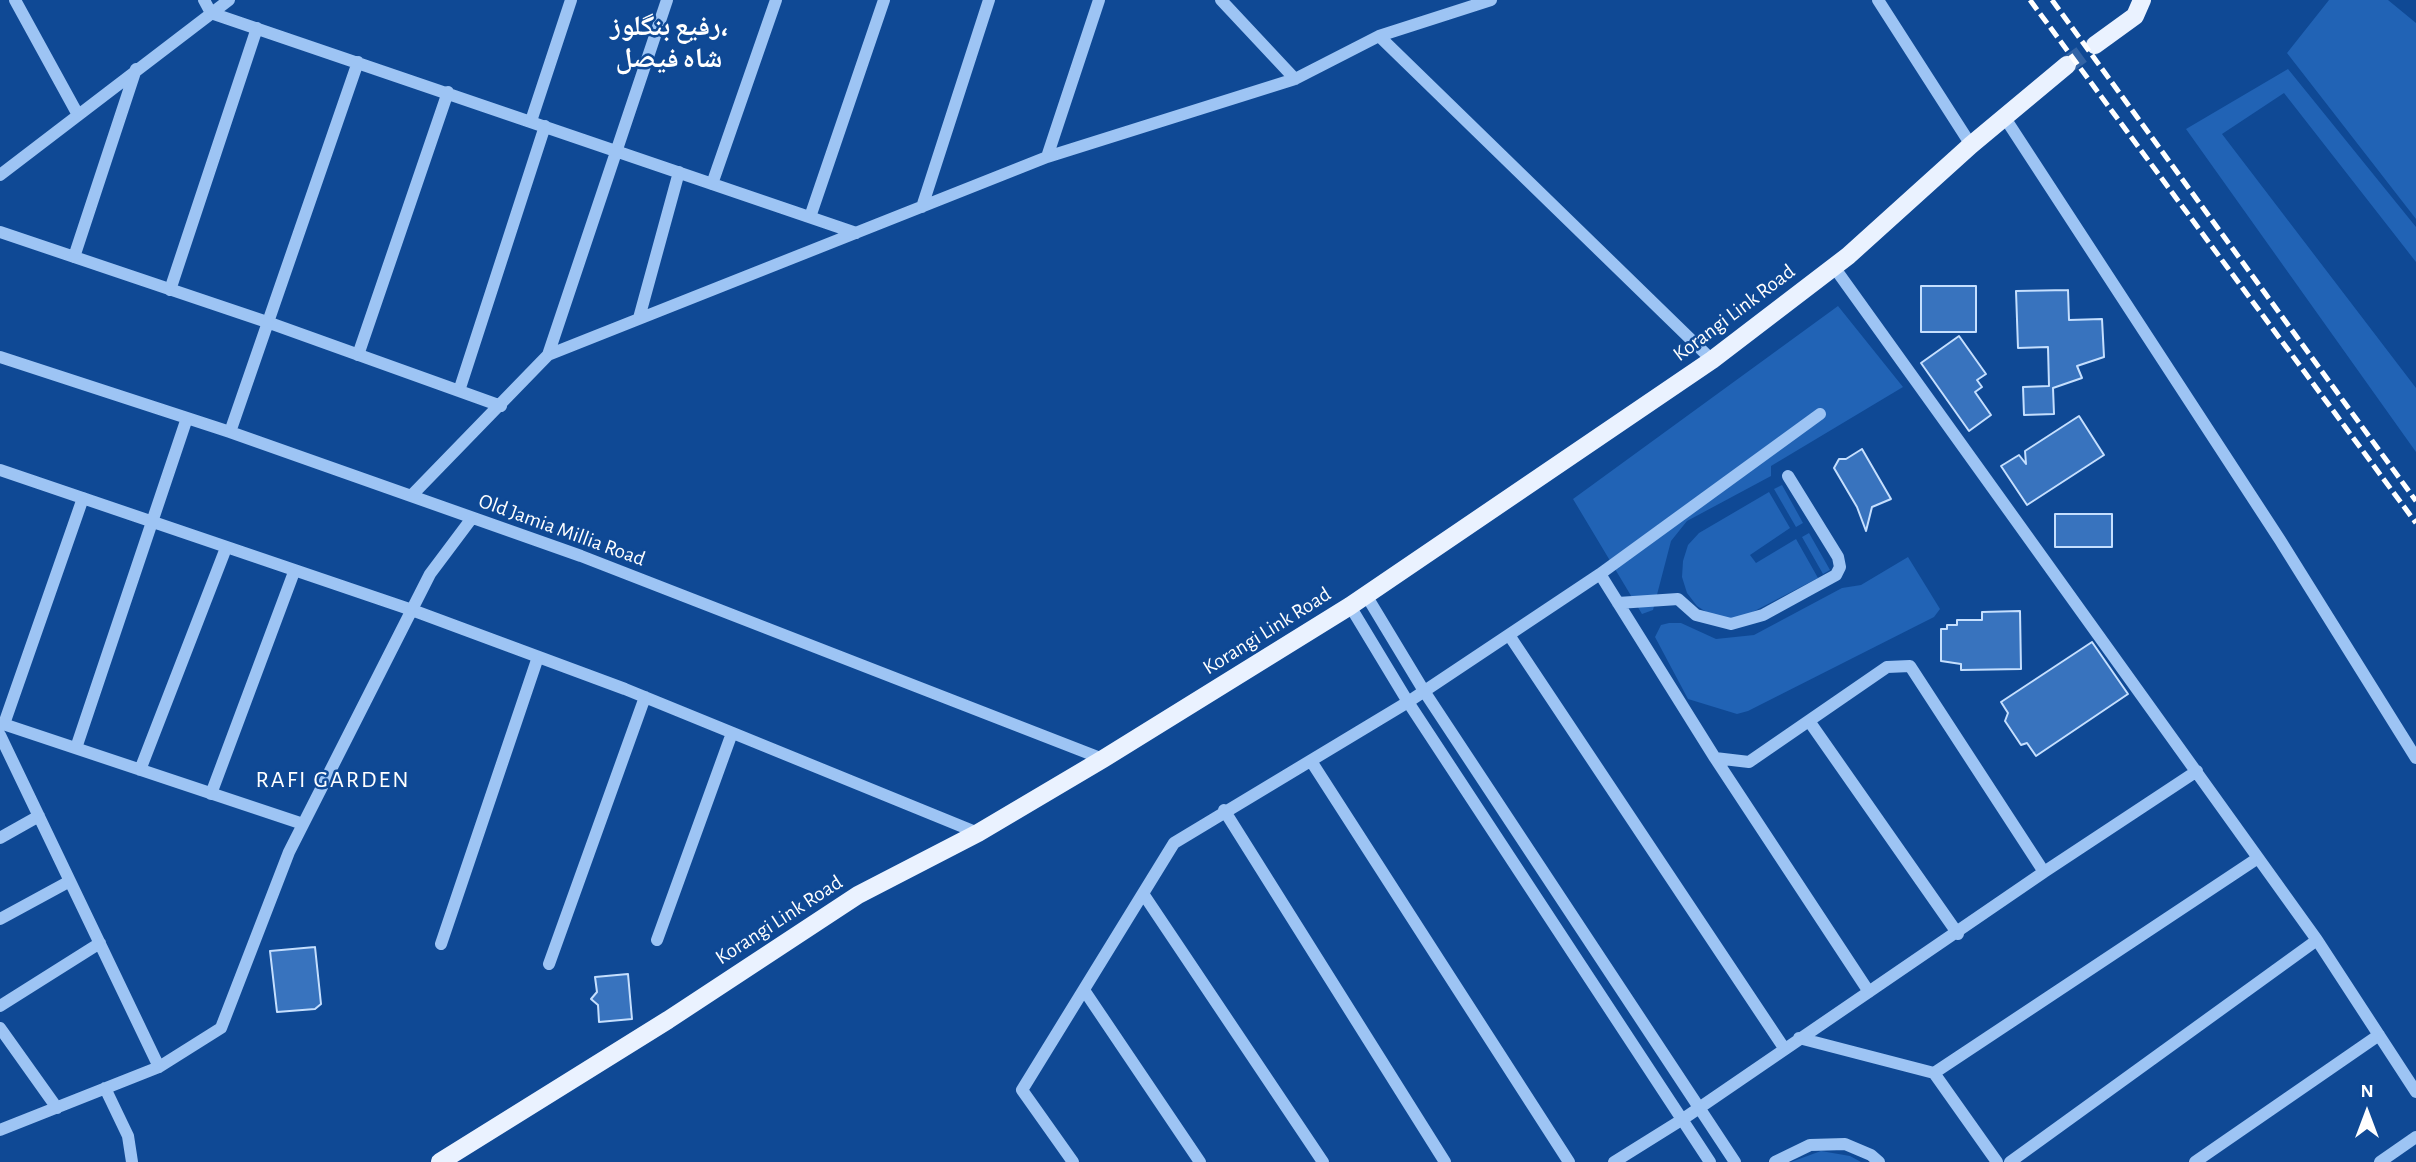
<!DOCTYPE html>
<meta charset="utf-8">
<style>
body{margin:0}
#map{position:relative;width:2416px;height:1162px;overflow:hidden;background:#0f4995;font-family:"Alegreya Sans",sans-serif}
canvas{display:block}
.north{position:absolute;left:2332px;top:1078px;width:70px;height:70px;-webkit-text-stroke:5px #0f4995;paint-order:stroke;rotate:0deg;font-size:19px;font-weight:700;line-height:28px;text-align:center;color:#fff}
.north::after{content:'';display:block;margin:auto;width:24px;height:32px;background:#fff;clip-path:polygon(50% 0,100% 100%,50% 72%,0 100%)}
</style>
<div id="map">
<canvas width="2416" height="1162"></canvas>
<div class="north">N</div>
</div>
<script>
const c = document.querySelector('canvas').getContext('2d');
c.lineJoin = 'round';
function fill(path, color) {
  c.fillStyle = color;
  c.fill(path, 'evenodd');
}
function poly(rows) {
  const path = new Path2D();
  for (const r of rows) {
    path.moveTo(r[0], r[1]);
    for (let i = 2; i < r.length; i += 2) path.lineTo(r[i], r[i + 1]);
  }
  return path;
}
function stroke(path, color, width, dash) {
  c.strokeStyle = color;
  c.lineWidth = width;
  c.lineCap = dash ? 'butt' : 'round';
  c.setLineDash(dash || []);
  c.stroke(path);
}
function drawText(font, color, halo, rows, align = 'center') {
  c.font = font + ' "Alegreya Sans","Noto Naskh Arabic",sans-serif';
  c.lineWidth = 5;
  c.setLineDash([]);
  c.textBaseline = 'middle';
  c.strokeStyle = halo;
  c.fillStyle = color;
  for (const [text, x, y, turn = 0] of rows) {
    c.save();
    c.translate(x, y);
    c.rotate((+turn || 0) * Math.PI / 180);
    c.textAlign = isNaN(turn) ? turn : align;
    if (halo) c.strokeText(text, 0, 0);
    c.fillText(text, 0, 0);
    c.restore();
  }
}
fill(poly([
 [2329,0,2388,0,2416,23,2416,219,2287,53],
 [2288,69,2416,227,2416,262,2284,93,2222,134,2416,388,2416,452,2186,129],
 [1838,306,1903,387,1771,466,1771,476,1687,521,1671,541,1653,610,1642,614,1573,499],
 [1782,485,1803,523,1796,527,1774,489],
 [1769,492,1790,528,1750,555,1756,563,1796,539,1818,578,1743,617,1727,619,1711,615,1697,606,1687,593,1682,577,1683,561,1688,545,1699,533],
 [1809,533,1830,570,1823,574,1802,537],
 [1908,557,1940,609,1934,617,1748,711,1737,714,1688,699,1655,637,1661,625,1669,623,1681,623,1716,639,1754,635,1842,588,1861,585],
 [1821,1151,1850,1156,1861,1162,1791,1162]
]), '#2163b5');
const building = poly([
 [1921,286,1976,286,1976,332,1921,332,1921,286],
 [2068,290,2069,320,2102,319,2104,357,2077,366,2082,378,2053,388,2054,414,2024,415,2023,387,2049,386,2048,347,2018,348,2016,291,2068,290],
 [1959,336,1986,374,1977,380,1982,387,1975,392,1991,415,1969,431,1921,363,1959,336],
 [2079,416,2104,455,2027,505,2001,466,2019,455,2026,464,2025,451,2079,416],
 [1862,449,1891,499,1872,507,1866,531,1857,507,1834,468,1839,459,1846,459,1862,449],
 [2055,514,2112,514,2112,547,2055,547,2055,514],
 [2020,611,2021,669,1961,670,1961,664,1941,661,1941,629,1947,629,1947,625,1957,625,1957,620,1982,620,1982,612,2020,611],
 [2092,642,2128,694,2036,756,2027,743,2021,745,2005,721,2008,713,2001,702,2092,642],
 [315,947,321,1004,315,1009,277,1012,270,951,315,947],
 [628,974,632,1019,599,1022,598,1005,591,999,597,992,595,977,628,974]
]);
fill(building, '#3873be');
stroke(building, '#c5dffe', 2);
stroke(poly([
 [2067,65,2095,45]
]), '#3364a5', 18, [18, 9]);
stroke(poly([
 [15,0,77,113],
 [204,0,211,13,856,233],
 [1221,0,1295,79],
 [1878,0,1971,145],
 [1379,36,1712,360],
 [2005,118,2280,540,2416,758],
 [531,121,571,0],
 [1047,157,1099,0],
 [0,175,229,0],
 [712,184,776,0],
 [922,207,989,0],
 [810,217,884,0],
 [0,232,267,322,501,406],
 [74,257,136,69],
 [1834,267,2317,940,2416,1092],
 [170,290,257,28],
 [639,318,679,172],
 [358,355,448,92],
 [548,355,667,0],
 [0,357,230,432,581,556,1103,759],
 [459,391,545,126],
 [230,432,358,62],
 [0,470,412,610,625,689,978,833],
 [412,495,548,355,1047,157,1295,79,1379,36,1491,0],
 [1600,574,1820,414],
 [1366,595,1424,691,1735,1162],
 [1618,603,1678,599,1696,615,1731,624,1763,615,1836,575,1840,567,1838,557,1788,476],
 [1350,606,1408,702,1710,1162],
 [1509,635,1784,1048],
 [1809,721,1958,934],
 [0,723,303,824],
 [4,724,83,498],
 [0,735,159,1067],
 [76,748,187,418],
 [1715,758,1869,992],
 [1311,761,1569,1162],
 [140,770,226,548],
 [211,794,294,572],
 [1224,810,1445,1162],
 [0,838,39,816],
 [1144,895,1323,1162],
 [0,919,70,881],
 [657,940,732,733],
 [441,944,538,657],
 [549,964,645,697],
 [1084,990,1200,1162],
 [0,1006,100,943],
 [0,1028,57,1108],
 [1799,1038,1934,1073,1997,1162],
 [1934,1073,2258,858],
 [105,1088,128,1136,132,1162],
 [0,1130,159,1067,221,1028,289,852,430,574,472,518],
 [1073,1162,1022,1090,1174,843,1408,702,1600,574,1715,758,1749,762,1887,667,1910,666,2044,872,2197,771],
 [1614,1162,1683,1119,2044,872],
 [1775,1162,1810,1145,1845,1144,1871,1155,1879,1162],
 [2010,1162,2317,940],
 [2195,1162,2379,1035],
 [2380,1162,2416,1137]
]), '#9dc4f4', 12);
stroke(poly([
 [2095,45,2135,16,2142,0],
 [440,1162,668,1020,858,895,978,833,1103,759,1350,606,1712,360,1848,256,1971,145,2067,65]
]), '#eaf2ff', 18);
stroke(poly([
 [2030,0,2416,523],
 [2052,0,2416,501]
]), '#fff', 5, [12, 5]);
drawText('21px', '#fff', '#0f4995', [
 ["Korangi Link Road",1734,313,-37],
 ["Old Jamia Millia Road",562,530,20],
 ["Korangi Link Road",1267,631,-32],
 ["Korangi Link Road",779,920,-33]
]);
c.letterSpacing = '2px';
drawText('24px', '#fff', '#0f4995', [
 ["RAFI GARDEN",333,780]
]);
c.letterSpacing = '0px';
drawText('bold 28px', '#fff', '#0f4995', [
 ["رفیع بنگلوز،",669,27],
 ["شاہ فیصل",669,59]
]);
</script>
